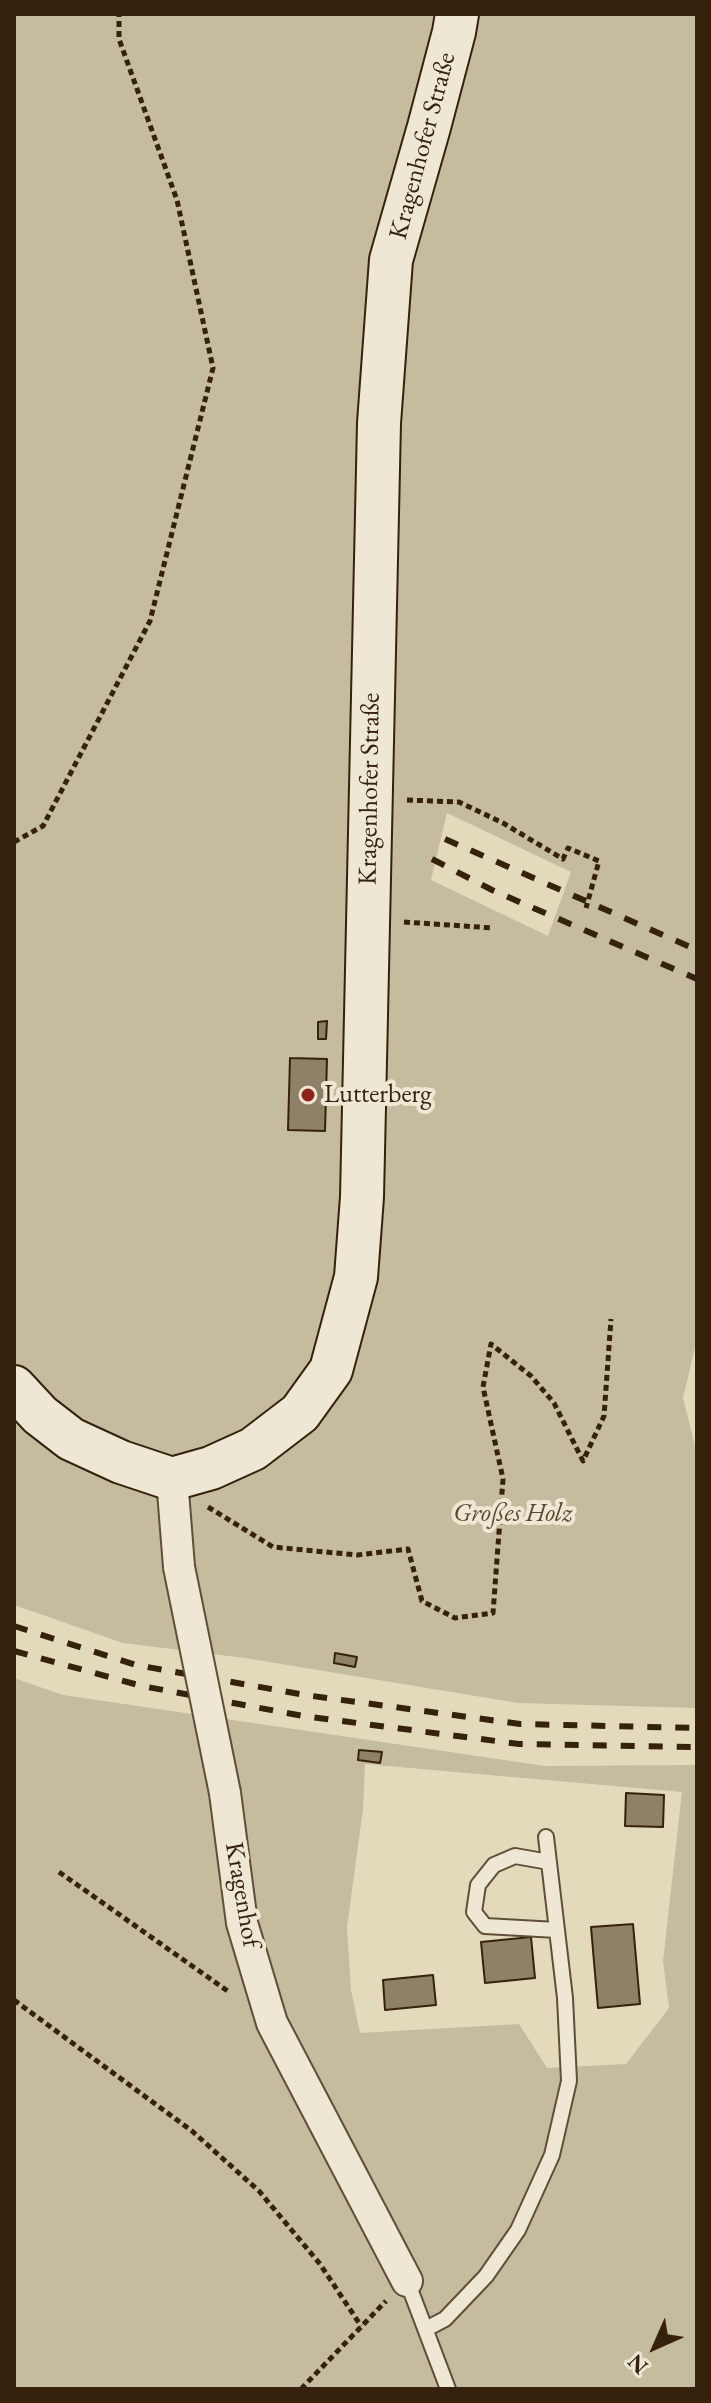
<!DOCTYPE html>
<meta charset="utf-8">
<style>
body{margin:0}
#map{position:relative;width:711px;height:2403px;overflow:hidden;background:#e3dabc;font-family:"EB Garamond",serif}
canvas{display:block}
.frame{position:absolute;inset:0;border:16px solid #35210c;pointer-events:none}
.north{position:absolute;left:615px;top:2307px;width:80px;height:80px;-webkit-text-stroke:6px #ede7d3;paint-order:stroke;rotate:225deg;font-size:22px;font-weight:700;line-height:32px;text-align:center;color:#35210c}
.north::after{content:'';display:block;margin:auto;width:28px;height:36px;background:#35210c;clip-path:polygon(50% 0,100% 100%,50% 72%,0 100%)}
</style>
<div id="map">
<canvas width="711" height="2403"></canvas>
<div class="frame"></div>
<div class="north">N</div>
</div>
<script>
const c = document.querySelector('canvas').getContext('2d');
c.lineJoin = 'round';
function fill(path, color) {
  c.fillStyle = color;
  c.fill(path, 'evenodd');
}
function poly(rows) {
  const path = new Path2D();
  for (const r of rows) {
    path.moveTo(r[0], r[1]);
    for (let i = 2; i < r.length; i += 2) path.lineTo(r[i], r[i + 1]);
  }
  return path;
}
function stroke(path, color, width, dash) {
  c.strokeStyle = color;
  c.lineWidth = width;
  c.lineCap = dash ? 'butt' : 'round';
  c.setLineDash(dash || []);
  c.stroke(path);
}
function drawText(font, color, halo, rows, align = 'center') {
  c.font = font + ' "EB Garamond",serif';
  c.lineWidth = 8;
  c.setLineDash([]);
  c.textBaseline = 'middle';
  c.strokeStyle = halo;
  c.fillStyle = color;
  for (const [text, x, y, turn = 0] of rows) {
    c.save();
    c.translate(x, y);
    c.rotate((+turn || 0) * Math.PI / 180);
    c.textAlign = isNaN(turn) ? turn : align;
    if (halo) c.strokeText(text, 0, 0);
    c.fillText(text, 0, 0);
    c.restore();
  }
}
fill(poly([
 [14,14,697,14,697,1339,683,1398,697,1454,697,1708,518,1703,245,1658,123,1643,14,1605],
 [447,813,571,872,548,936,431,880],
 [14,1678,63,1695,545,1766,697,1765,697,2389,14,2389],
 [365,1764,682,1792,663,1961,669,2008,626,2064,547,2068,519,2024,360,2033,351,1990,347,1927,363,1809]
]), '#c5bb9e');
const building = poly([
 [327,1021,326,1039,318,1039,318,1022,327,1021],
 [290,1058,327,1059,325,1131,288,1130,290,1058],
 [335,1653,357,1657,355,1667,334,1663,335,1653],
 [359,1750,382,1752,380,1763,358,1760,359,1750],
 [626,1793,664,1795,663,1827,625,1826,626,1793],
 [633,1924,640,2004,598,2008,591,1927,633,1924],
 [531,1937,535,1978,485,1983,481,1942,531,1937],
 [433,1975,436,2005,385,2010,383,1980,433,1975]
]);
fill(building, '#8f8168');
stroke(building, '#35210c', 2);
const lane = poly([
 [549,1862,515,1856,494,1865,478,1885,474,1912,485,1926,557,1930],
 [407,2281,448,2389],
 [426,2329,445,2319,486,2276,518,2230,552,2155,569,2081,565,1998,546,1837]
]);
const street = poly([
 [172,1479,179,1567],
 [225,1793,242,1923,272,2023,407,2281]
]);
const secondary = poly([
 [14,1387,40,1415,71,1439,121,1462,172,1479,211,1468,253,1449,300,1413,331,1370,356,1277,362,1197,379,423,391,260,429,127,454,32,457,14]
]);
stroke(lane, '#604f38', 18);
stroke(street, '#604f38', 34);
stroke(secondary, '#35210c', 46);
stroke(poly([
 [407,800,459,802,503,823,563,859,568,848,599,861,586,908],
 [14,842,43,826,150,621,213,368,177,200,119,39,119,14],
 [404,922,493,928],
 [208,1507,273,1547,357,1555,408,1549,422,1601,455,1618,493,1613,503,1479,483,1387,491,1344,531,1376,554,1403,583,1461,604,1416,611,1319],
 [59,1872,229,1992],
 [14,2000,192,2131,259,2191,320,2264,361,2326],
 [301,2389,386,2301]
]), '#35210c', 5, [6, 4]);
stroke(lane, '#ede7d3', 14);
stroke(street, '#ede7d3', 30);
stroke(secondary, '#ede7d3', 42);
stroke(poly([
 [445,839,697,950],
 [432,859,492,890,697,979],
 [14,1626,136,1665,305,1695,520,1724,697,1728],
 [14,1651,142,1686,303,1716,519,1744,697,1747]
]), '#35210c', 6, [14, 14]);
const streetBridge = poly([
 [179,1567,225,1793]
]);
stroke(streetBridge, '#604f38', 34, []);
stroke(streetBridge, '#ede7d3', 30);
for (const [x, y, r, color] of [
 [308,1095,8,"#8f2418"]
]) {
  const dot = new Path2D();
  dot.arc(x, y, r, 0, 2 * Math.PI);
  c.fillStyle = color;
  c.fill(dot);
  stroke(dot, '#ede7d3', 3);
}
drawText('26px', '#35210c', '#ede7d3', [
 ["Kragenhofer Straße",423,146,-75],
 ["Kragenhofer Straße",370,789,-89],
 ["Kragenhof",242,1895,80]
]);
drawText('26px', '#35210c', '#ede7d3', [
 ["Lutterberg",324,1095]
], 'left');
drawText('italic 26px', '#594830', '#ede7d3', [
 ["Großes Holz",513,1514]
]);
</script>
